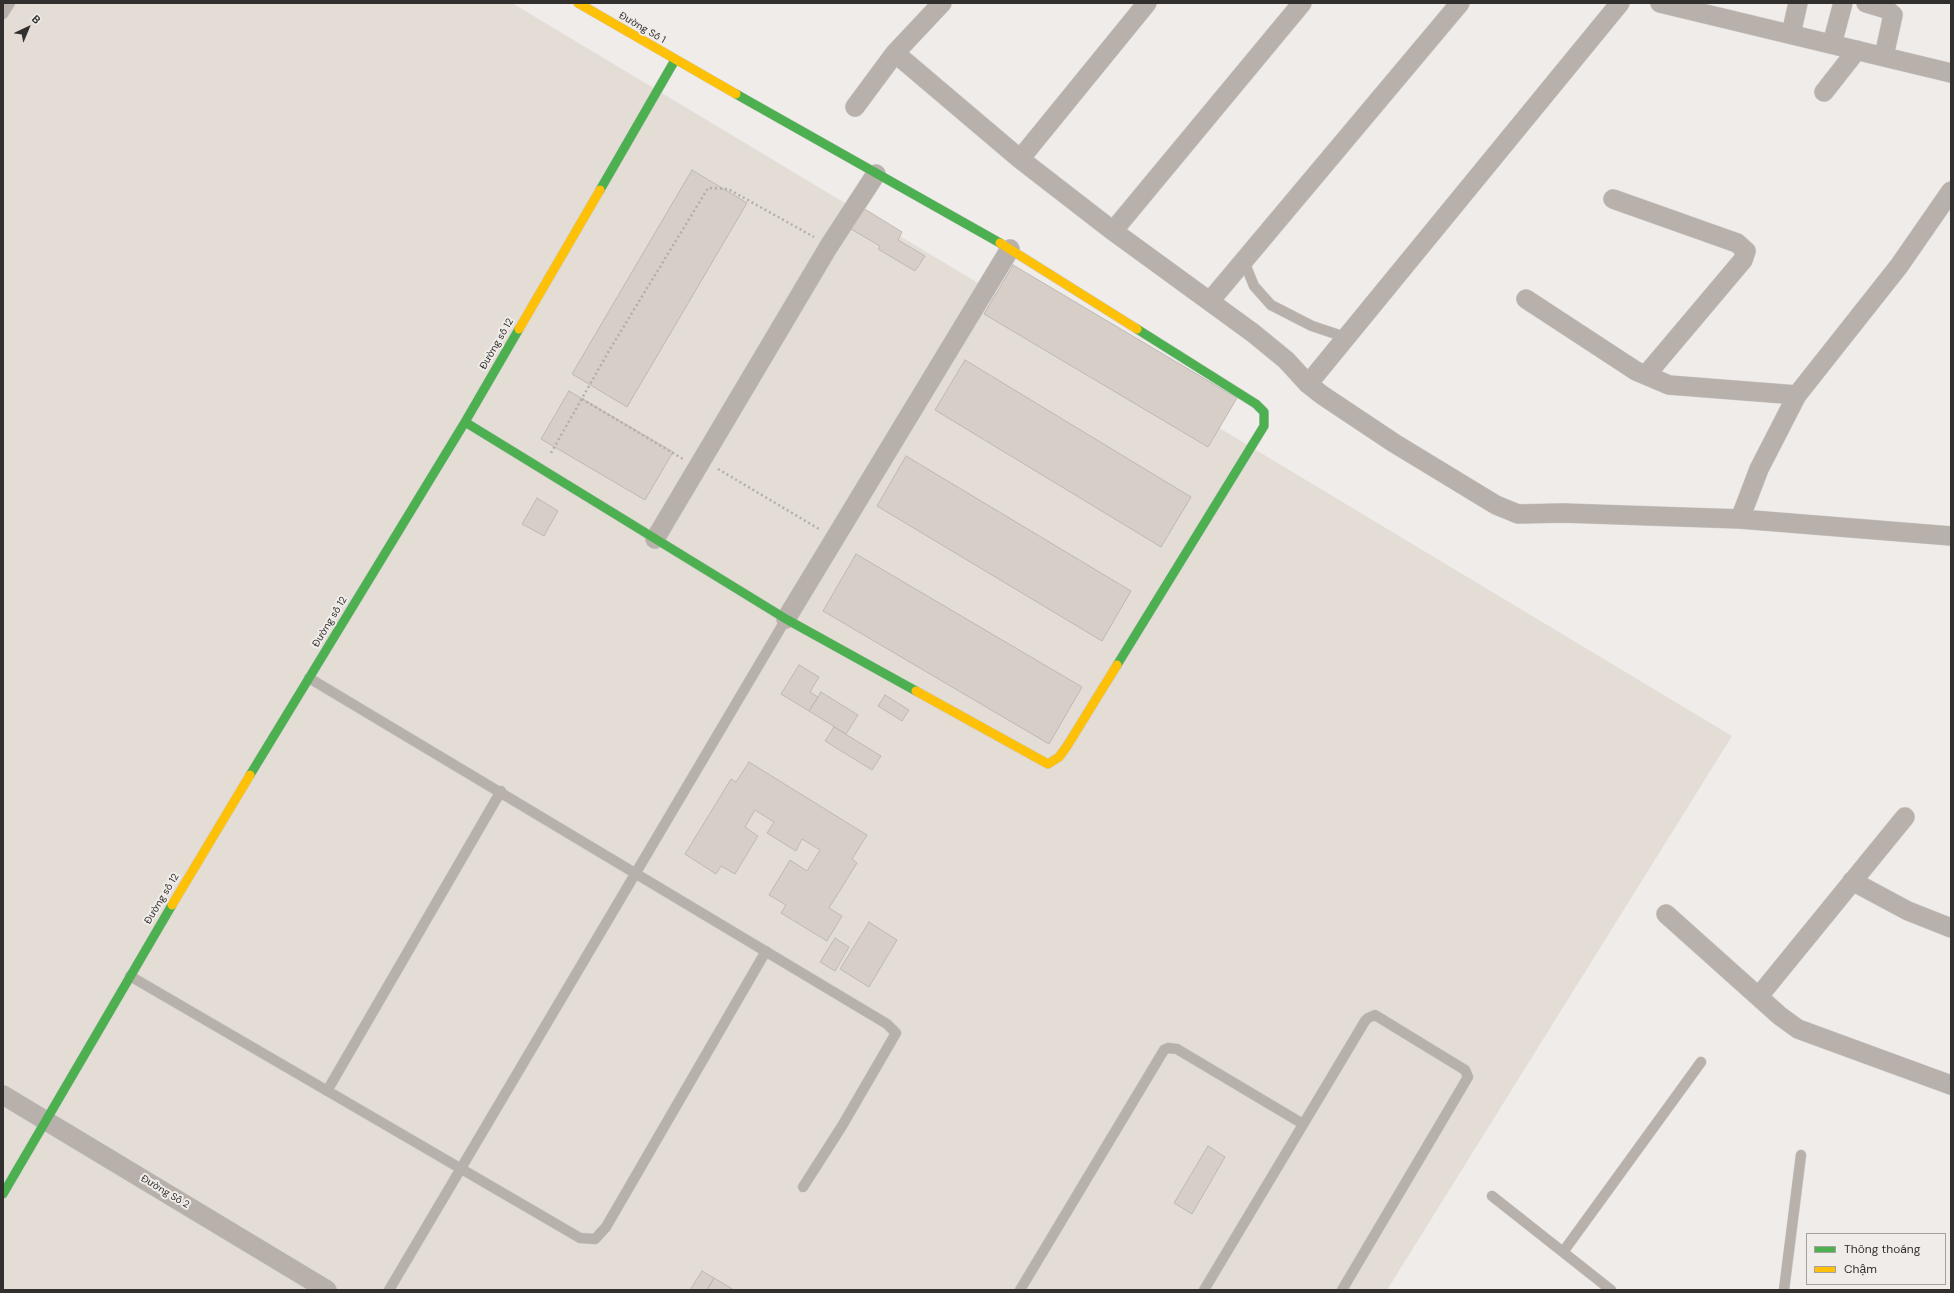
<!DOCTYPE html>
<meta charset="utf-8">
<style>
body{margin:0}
#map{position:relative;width:1954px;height:1293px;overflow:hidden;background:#efecea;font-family:"DM Sans",sans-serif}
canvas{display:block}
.frame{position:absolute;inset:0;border:4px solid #31302e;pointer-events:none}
.legend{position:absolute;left:1806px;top:1233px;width:140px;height:52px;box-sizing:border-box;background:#f0ece9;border:1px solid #a4a19e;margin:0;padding:5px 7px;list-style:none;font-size:12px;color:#31302e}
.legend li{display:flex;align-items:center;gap:8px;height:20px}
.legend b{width:20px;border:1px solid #a4a19e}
.north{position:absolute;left:8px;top:8px;width:40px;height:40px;-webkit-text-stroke:3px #f0ece9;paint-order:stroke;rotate:44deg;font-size:11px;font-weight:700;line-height:16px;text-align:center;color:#31302e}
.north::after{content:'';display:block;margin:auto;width:14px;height:18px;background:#31302e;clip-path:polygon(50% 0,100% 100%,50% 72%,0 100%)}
</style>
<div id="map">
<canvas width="1954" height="1293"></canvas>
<div class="frame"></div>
<ul class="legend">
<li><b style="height:5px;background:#4caf50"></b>Thông thoáng</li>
<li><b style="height:5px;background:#ffc107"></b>Chậm</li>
</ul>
<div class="north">B</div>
</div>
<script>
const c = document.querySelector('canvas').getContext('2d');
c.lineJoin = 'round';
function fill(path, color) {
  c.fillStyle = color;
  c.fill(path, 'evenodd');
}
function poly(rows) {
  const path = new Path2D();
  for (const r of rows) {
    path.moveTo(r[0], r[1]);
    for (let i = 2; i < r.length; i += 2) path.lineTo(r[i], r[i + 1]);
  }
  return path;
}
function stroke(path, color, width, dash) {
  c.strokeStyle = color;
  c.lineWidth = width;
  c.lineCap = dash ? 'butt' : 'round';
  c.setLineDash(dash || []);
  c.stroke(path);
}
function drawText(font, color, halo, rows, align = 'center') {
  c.font = font + ' "DM Sans",sans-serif';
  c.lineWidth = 4;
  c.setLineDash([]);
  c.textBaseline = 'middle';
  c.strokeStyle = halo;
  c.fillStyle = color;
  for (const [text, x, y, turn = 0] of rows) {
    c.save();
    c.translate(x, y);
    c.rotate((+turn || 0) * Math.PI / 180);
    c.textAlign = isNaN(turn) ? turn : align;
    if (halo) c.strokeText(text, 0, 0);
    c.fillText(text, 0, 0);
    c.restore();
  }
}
fill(poly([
 [3,3,512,3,1732,736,1387,1290,3,1290]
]), '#e3ddd6');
const building = poly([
 [692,170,747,203,627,407,572,374,692,170],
 [863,208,902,232,898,240,925,256,915,271,878,249,880,246,851,229,863,208],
 [1013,265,1237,398,1208,447,984,314,1013,265],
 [965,360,1191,497,1161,547,935,410,965,360],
 [569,391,673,452,645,500,541,439,569,391],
 [906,456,1131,591,1102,641,877,506,906,456],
 [537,498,558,511,544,536,522,524,537,498],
 [856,554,1082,687,1049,744,823,611,856,554],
 [799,665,819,677,810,692,818,697,809,711,781,694,799,665],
 [821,692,858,715,846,734,809,711,821,692],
 [885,695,909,710,902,721,878,706,885,695],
 [834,727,881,756,872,770,825,741,834,727],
 [749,762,867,835,852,859,857,863,829,908,842,916,827,941,781,913,786,905,769,895,790,860,807,871,820,850,802,839,796,851,767,833,774,822,755,810,745,827,758,836,735,874,721,866,716,874,685,854,731,779,736,782,749,762],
 [869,922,897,940,869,987,840,969,869,922],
 [835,938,849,947,835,971,820,962,835,938],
 [1208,1146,1225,1157,1192,1214,1174,1203,1208,1146],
 [702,1271,714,1278,707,1290,690,1290,702,1271],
 [714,1278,734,1290,707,1290,714,1278]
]);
fill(building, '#d6cec7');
stroke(building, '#bcb9b8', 1);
const lane = poly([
 [3,14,10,3],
 [1244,261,1254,286,1271,305,1312,326,1345,337],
 [309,678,887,1024,896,1033,842,1126,803,1187],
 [130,976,580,1238,595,1239,606,1227,766,951],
 [327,1091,501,791],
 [1492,1196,1611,1290],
 [1563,1252,1701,1062],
 [389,1290,786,619],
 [1020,1290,1164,1050,1168,1048,1177,1049,1303,1124],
 [1204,1290,1365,1021,1368,1018,1375,1015,1465,1070,1468,1077,1342,1290],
 [1784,1290,1801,1155]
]);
const street = poly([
 [1660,3,1951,73],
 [1866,3,1886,9,1893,15,1884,56],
 [1791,34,1798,3],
 [1832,44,1843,3],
 [895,53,1020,159,1113,231,1253,333,1286,360,1308,384,1322,395,1394,443,1496,505,1518,514,1563,513,1740,519,1951,536],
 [1824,92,1857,50],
 [855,107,895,53,942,3],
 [1020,159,1147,3],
 [1613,199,1737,243,1746,251,1743,260,1646,375],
 [1113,231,1302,3],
 [1526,299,1636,371,1669,385,1797,395],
 [1210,301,1460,3],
 [1308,384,1620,3],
 [1740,519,1759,469,1797,395,1899,266,1951,191],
 [655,539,829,246,876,174],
 [786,619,1010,249],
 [1852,881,1908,911,1951,928],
 [1666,914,1780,1016,1798,1029,1951,1085],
 [1759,996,1905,817],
 [3,1095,327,1290]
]);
const fast = poly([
 [736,94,1000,243],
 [600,190,675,60],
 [465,422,786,619,916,691],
 [1117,665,1264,426,1264,412,1256,404,1137,329],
 [250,775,465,422,519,329],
 [3,1194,172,905]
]);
const slow = poly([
 [578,3,736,94],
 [1000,243,1137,329],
 [519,329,600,190],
 [916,691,1048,764,1059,757,1067,746,1117,665],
 [172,905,250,775]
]);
stroke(lane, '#cccac9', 11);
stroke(street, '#cccac9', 20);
stroke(fast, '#cccac9', 10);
stroke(slow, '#cccac9', 10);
stroke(poly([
 [582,399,683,459],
 [551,453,610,349,708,188,728,189,814,237],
 [718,469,819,529]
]), '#b4aea9', 2.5, [2, 3]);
stroke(lane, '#b8b0aa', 10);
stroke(street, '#b8b0aa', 19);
stroke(fast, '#4caf50', 9);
stroke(slow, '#ffc107', 9);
drawText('10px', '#31302e', '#f0ece9', [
 ["Đường Số 1",642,28,30],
 ["Đường số 12",497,344,-60],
 ["Đường số 12",330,622,-59],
 ["Đường số 12",162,899,-59],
 ["Đường Số 2",165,1192,31]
]);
</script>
